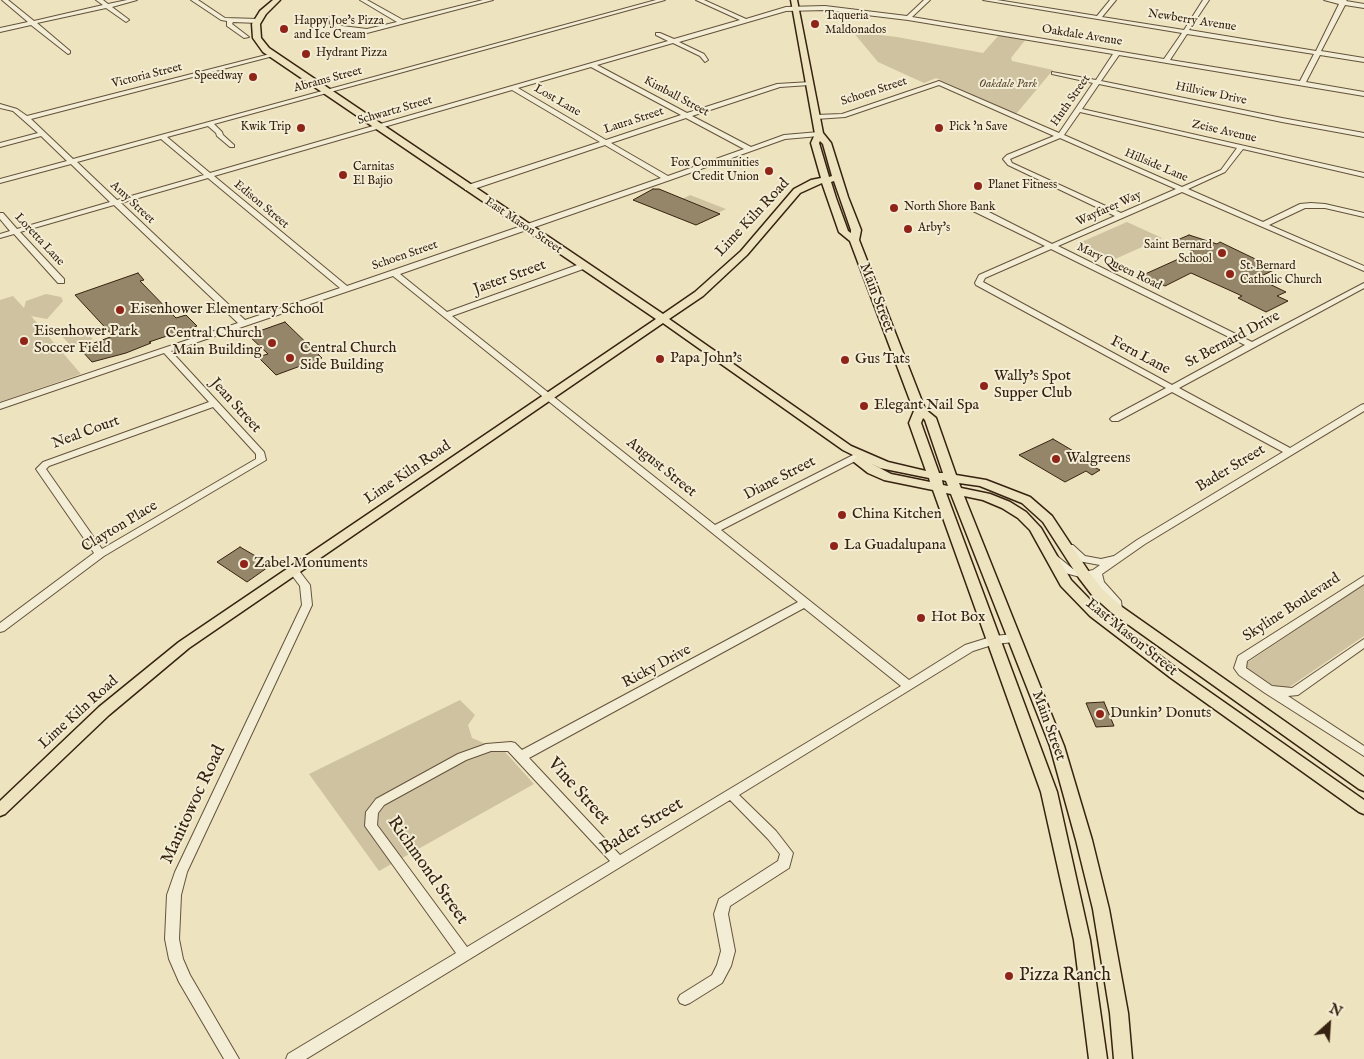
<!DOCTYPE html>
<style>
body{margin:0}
#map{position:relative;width:1364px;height:1059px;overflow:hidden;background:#ede3be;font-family:"IM FELL English",serif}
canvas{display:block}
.north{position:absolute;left:1304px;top:999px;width:50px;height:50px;-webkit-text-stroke:4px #f3edd5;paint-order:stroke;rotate:26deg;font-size:14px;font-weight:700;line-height:20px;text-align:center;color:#362210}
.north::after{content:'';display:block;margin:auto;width:18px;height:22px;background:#362210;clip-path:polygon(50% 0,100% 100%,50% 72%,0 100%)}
</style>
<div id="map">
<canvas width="1364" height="1059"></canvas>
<div class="north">N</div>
</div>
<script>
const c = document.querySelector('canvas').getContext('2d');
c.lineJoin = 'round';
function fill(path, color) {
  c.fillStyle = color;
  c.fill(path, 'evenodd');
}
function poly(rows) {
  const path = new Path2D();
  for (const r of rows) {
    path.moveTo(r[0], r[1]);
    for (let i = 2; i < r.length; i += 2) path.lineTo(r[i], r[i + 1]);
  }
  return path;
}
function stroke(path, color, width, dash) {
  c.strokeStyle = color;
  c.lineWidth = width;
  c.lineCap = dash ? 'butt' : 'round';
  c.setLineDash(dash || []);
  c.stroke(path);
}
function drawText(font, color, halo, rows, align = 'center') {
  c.font = font + ' "IM FELL English",serif';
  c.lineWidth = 4;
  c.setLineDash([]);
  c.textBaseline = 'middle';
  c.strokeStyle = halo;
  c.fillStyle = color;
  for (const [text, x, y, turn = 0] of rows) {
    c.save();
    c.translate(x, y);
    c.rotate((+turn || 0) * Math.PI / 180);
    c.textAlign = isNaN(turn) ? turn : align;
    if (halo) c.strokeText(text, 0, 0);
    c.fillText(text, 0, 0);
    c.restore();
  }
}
fill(poly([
 [853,32,897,37,983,53,999,35,1026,39,1011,58,1012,61,1053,70,1016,114,936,78,924,83,878,62],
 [690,195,726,209,718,213,682,199],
 [1127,222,1162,238,1113,260,1079,243],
 [46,294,61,297,63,301,47,319,31,316,81,374,0,402,0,300,13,296,24,308,26,301],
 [80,327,93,339,71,346,60,334],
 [1364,585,1364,636,1288,688,1274,688,1246,670,1245,665,1248,662],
 [460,700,475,715,468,725,472,738,505,752,534,784,379,871,309,774]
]), '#cec2a0');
const building = poly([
 [653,189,659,189,720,214,696,225,633,200,653,189],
 [1189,235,1217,244,1220,242,1276,269,1257,278,1286,292,1277,296,1288,301,1266,312,1238,298,1242,296,1229,290,1191,273,1165,286,1143,275,1194,252,1175,241,1189,235],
 [138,273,144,280,140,281,176,318,186,315,197,326,149,342,151,343,126,353,92,362,82,351,95,344,94,343,113,336,75,295,138,273],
 [285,322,322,358,276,375,258,357,268,354,248,335,285,322],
 [1053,439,1097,465,1094,467,1100,470,1092,475,1086,471,1065,482,1019,455,1053,439],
 [240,547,271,565,247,582,217,562,240,547],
 [1104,702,1114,726,1096,727,1086,703,1104,702]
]);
fill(building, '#95866a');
stroke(building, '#362210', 1);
const minor = poly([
 [2,0,8,0,34,21,103,5,96,0,103,0,108,4,127,0,137,0,112,7,128,19,129,20,126,22,106,8,37,23,70,51,70,53,68,54,31,25,0,32,0,28,28,22,2,0],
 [191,0,198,0,225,18,258,19,261,21,258,23,233,22,232,24,249,37,244,38,227,26,227,21,221,20,191,0],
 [360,0,367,0,403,20,483,0,493,0,367,33,341,30,330,24,329,17,332,15,335,17,335,22,342,26,367,29,397,22,360,0],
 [656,0,665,0,214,124,222,132,223,135,234,145,234,147,230,147,217,136,216,133,208,126,167,137,210,173,668,41,656,35,656,33,660,33,674,39,740,20,696,0,704,0,746,19,786,7,825,6,907,16,924,0,930,0,912,17,1164,59,1182,33,983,0,997,0,1097,16,1110,0,1116,0,1102,17,1184,30,1203,0,1209,0,1189,30,1316,51,1339,4,1324,0,1347,0,1346,1,1364,4,1364,8,1345,5,1321,51,1364,58,1364,62,1320,55,1306,82,1364,92,1364,96,1119,55,1101,81,1282,118,1364,133,1364,137,1282,122,1099,84,1082,109,1364,173,1364,177,1243,149,1225,172,1188,189,1263,222,1300,204,1311,203,1325,204,1364,213,1364,217,1325,208,1305,208,1269,225,1364,266,1364,271,1182,192,1058,246,1252,342,1364,283,1364,288,1179,388,1290,448,1361,405,1364,404,1364,411,1145,544,1102,574,1104,582,1121,601,1122,610,1121,613,1113,613,1111,602,1095,585,1092,577,1084,578,1065,573,1049,560,1048,558,1049,556,1057,556,1073,569,1084,572,1093,570,1100,565,1078,561,1065,549,1064,547,1065,545,1073,545,1085,556,1101,559,1114,556,1137,540,1283,452,1172,392,1118,421,1112,421,1110,419,1112,417,1166,388,976,285,975,283,979,275,1045,246,973,211,973,207,979,207,1052,244,1115,216,1008,165,1003,159,1007,155,1054,136,939,85,845,117,816,119,813,117,816,115,842,114,939,81,1059,133,1093,83,1052,74,1052,72,1096,80,1113,54,908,20,825,10,786,11,679,42,704,54,708,60,705,62,700,56,673,43,597,65,687,113,777,84,811,82,811,84,809,85,780,87,692,116,751,147,784,135,819,132,822,134,819,136,785,139,670,180,400,274,447,312,580,264,586,264,586,268,452,316,715,525,857,453,863,453,865,455,863,457,721,530,909,680,965,645,994,636,1014,634,1018,635,1019,638,1018,641,1014,642,995,644,973,651,739,795,776,831,793,853,789,868,730,906,728,914,735,951,731,966,722,983,690,1003,685,1005,680,1003,678,999,680,995,712,975,717,965,721,951,714,914,719,899,778,861,780,854,768,839,730,800,306,1059,286,1059,288,1054,456,953,365,826,366,812,376,799,458,754,486,744,511,742,515,743,522,750,798,602,393,276,171,351,264,452,266,460,104,556,4,631,0,632,0,623,94,553,36,469,43,462,209,402,164,353,0,409,0,403,238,323,114,205,20,232,64,279,64,283,58,283,14,234,0,238,0,234,10,231,0,219,0,213,3,213,17,229,110,202,71,164,0,183,0,179,67,161,41,136,0,147,0,143,38,133,13,111,0,108,0,104,17,109,27,116,274,53,277,55,31,119,73,159,656,0],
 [1187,34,1314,54,1300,81,1170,60,1187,34],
 [591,67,681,115,606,140,518,88,591,67],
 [512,90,600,142,465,186,465,190,471,190,605,145,661,178,347,286,214,176,512,90],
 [1080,112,1237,148,1221,170,1182,187,1064,135,1080,112],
 [686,118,744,149,668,176,611,143,686,118],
 [1060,138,1176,189,1121,213,1012,163,1010,159,1060,138],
 [161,139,204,175,117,200,77,162,161,139],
 [208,178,340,288,245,320,121,203,208,178],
 [1051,249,1245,345,1172,385,983,282,985,278,1051,249],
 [213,407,256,454,256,459,102,549,46,469,49,466,213,407],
 [804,608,901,686,620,855,529,758,804,608],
 [491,751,508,751,610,861,467,947,377,825,378,813,384,805,466,760,491,751],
 [293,567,297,568,310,585,312,605,187,872,181,895,179,939,183,959,190,975,239,1059,224,1059,179,982,169,959,165,939,167,895,175,872,302,605,300,586,288,570,293,567],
 [1364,576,1364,584,1247,661,1246,668,1272,686,1292,688,1364,639,1364,648,1298,695,1288,696,1364,746,1364,756,1265,693,1239,675,1234,668,1238,656,1364,576]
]);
const major = poly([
 [273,0,280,0,266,14,260,24,261,38,269,48,663,314,695,292,741,251,794,189,811,180,821,178,811,143,815,134,791,0,797,0,823,133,831,143,848,197,861,230,859,240,925,409,936,418,956,475,986,480,1030,497,1052,516,1089,572,1102,589,1122,607,1364,777,1364,791,1359,789,1112,613,1092,595,1079,578,1043,522,1022,503,980,486,959,483,961,488,990,494,1010,502,1026,512,1041,528,1071,580,1100,610,1181,672,1364,800,1364,814,1359,812,1171,678,1090,616,1061,586,1030,530,1018,518,1002,508,983,500,964,496,1064,746,1092,840,1109,909,1128,1013,1132,1059,1114,1059,1110,1013,1093,909,1076,840,1050,746,951,494,946,493,1057,792,1090,940,1107,1059,1089,1059,1074,940,1041,792,933,490,884,480,868,473,854,462,852,460,857,457,843,450,663,323,189,648,109,715,5,814,0,816,0,801,99,707,179,642,656,319,263,52,253,38,252,24,260,11,273,0],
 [820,141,823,144,832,176,829,177,819,143,820,141],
 [834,181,851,230,851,233,848,231,836,198,831,182,834,181],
 [822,183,839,232,850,241,914,411,909,423,926,471,888,462,851,446,669,319,703,296,747,255,800,193,822,183],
 [923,418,925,420,943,473,939,473,921,423,923,418],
 [870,463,880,468,929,478,930,482,891,474,870,463],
 [942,480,946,481,948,486,943,485,942,480]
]);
stroke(minor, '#64523c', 2);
stroke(major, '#362210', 3);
fill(minor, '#f3edd5');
fill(major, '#ede3be');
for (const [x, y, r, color] of [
 [815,24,5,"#8f2418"],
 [284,29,5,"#8f2418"],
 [306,54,5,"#8f2418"],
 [253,77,5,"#8f2418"],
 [301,128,5,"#8f2418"],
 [939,128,5,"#8f2418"],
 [769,171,5,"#8f2418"],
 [343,175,5,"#8f2418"],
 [978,186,5,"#8f2418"],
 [894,208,5,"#8f2418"],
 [908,229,5,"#8f2418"],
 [1222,253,5,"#8f2418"],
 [1230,274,5,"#8f2418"],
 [120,310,5,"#8f2418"],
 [24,341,5,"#8f2418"],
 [272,343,5,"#8f2418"],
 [290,358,5,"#8f2418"],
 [660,359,5,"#8f2418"],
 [845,360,5,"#8f2418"],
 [984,386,5,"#8f2418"],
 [864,406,5,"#8f2418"],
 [1056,459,5,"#8f2418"],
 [842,515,5,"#8f2418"],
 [834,546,5,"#8f2418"],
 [244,564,5,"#8f2418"],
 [921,618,5,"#8f2418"],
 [1100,714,5,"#8f2418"],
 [1009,976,5,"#8f2418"]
]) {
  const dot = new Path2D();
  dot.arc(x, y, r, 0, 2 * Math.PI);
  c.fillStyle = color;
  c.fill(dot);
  stroke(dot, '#f3edd5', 2);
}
drawText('12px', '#362210', '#f3edd5', [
 ["Taqueria",825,17],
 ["Maldonados",825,31],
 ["Happy Joe's Pizza",294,22],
 ["and Ice Cream",294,36],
 ["Hydrant Pizza",316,54],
 ["Speedway",243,77,"right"],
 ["Kwik Trip",291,128,"right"],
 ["Pick 'n Save",949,128],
 ["Fox Communities",759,164,"right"],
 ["Credit Union",759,178,"right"],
 ["Carnitas",353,168],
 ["El Bajio",353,182],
 ["Planet Fitness",988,186],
 ["North Shore Bank",904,208],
 ["Arby's",918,229],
 ["Saint Bernard",1212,246,"right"],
 ["School",1212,260,"right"],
 ["St. Bernard",1240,267],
 ["Catholic Church",1240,281]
], 'left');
drawText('12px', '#362210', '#f3edd5', [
 ["Newberry Avenue",1192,21,9],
 ["Oakdale Avenue",1082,36,9],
 ["Victoria Street",147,76,-14],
 ["Abrams Street",328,80,-15],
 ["Schoen Street",874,92,-18],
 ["Hillview Drive",1211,94,12],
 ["Kimball Street",676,97,28],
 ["Lost Lane",557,101,30],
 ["Huth Street",1071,101,-55],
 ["Schwartz Street",395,111,-16],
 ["Laura Street",634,121,-18],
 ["Zeise Avenue",1224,132,13],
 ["Hillside Lane",1156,166,23],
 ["Amy Street",132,203,43],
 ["Edison Street",261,205,40],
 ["Wayfarer Way",1109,209,-24],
 ["East Mason Street",523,226,34],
 ["Loretta Lane",39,240,47],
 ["Schoen Street",405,256,-19],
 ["Mary Queen Road",1119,267,26]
]);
drawText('italic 12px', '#5c4a34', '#f3edd5', [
 ["Oakdale Park",1008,85]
]);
drawText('15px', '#362210', '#f3edd5', [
 ["Lime Kiln Road",753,218,-47],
 ["Jaster Street",510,278,-20],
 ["Main Street",876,298,69],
 ["St Bernard Drive",1233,340,-28],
 ["Fern Lane",1140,356,28],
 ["Jean Street",235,406,48],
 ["Neal Court",86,433,-20],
 ["August Street",661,468,39],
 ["Bader Street",1231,469,-31],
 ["Lime Kiln Road",408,473,-34],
 ["Diane Street",780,479,-27],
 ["Clayton Place",120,527,-31],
 ["Skyline Boulevard",1292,608,-33],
 ["East Mason Street",1131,638,39],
 ["Ricky Drive",657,667,-28],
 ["Lime Kiln Road",79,713,-42],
 ["Main Street",1048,726,70]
]);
drawText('15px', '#362210', '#f3edd5', [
 ["Eisenhower Elementary School",130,310],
 ["Eisenhower Park",34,332],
 ["Soccer Field",34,349],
 ["Central Church",262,334,"right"],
 ["Main Building",262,351,"right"],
 ["Central Church",300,349],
 ["Side Building",300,366],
 ["Papa John's",670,359],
 ["Gus Tats",855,360],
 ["Wally's Spot",994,377],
 ["Supper Club",994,394],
 ["Elegant Nail Spa",874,406],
 ["Walgreens",1066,459],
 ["China Kitchen",852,515],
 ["La Guadalupana",844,546],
 ["Zabel Monuments",254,564],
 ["Hot Box",931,618],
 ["Dunkin' Donuts",1110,714]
], 'left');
drawText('18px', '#362210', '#f3edd5', [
 ["Vine Street",578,792,48],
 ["Manitowoc Road",194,805,-65],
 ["Bader Street",642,827,-31],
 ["Richmond Street",427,871,55]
]);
drawText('18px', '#362210', '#f3edd5', [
 ["Pizza Ranch",1019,976]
], 'left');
</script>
